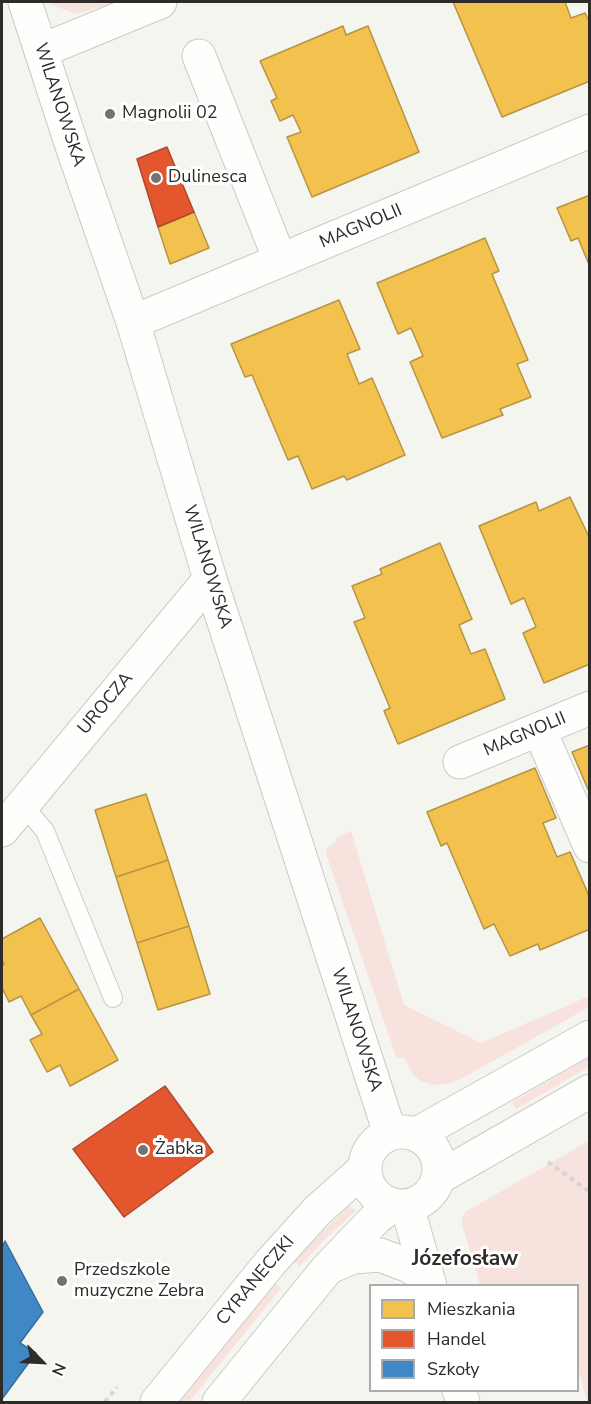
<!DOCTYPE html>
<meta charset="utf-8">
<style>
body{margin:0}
#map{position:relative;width:591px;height:1404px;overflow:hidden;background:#f5f5f0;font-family:"Nunito Sans",sans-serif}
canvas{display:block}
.frame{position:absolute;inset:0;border:3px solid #2d2c29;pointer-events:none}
.legend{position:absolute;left:369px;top:1284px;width:210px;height:108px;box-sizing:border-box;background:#fff;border:2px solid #ababa9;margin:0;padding:8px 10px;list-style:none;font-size:18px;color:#2d2c29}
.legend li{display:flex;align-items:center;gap:12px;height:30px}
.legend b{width:30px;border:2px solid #ababa9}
.north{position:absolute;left:12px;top:1332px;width:60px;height:60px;-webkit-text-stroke:4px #fff;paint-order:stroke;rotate:114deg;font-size:16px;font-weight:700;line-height:24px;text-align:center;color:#2d2c29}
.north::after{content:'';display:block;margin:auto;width:21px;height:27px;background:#2d2c29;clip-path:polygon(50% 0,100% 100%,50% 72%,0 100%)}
</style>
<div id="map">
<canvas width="591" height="1404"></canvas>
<div class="frame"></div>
<ul class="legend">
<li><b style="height:16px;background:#f2c14e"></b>Mieszkania</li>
<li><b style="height:16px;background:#e4572e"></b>Handel</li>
<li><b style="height:16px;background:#3f88c5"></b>Szkoły</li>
</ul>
<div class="north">N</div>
</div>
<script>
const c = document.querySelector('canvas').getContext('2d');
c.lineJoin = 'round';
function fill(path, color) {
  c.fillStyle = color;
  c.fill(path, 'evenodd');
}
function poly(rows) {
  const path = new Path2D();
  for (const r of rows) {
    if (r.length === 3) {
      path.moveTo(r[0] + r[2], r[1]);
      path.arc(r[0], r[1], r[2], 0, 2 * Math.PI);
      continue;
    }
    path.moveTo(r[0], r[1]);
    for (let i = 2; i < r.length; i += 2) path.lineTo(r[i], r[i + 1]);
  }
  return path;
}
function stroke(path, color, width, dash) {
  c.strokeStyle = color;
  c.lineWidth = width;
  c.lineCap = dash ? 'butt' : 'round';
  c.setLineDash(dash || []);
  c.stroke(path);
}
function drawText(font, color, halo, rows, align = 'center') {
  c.font = font + ' "Nunito Sans",sans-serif';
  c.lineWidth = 6;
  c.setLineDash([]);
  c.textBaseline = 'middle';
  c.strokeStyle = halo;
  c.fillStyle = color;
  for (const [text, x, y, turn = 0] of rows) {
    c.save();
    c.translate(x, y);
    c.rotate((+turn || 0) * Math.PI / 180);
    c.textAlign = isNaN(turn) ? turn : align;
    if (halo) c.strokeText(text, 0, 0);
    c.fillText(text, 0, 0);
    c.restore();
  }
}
fill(poly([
 [50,2,117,2,77,14,54,6],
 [351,831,404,1005,481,1043,589,996,589,1007,461,1079,447,1084,434,1085,421,1081,413,1075,404,1057,397,1059,327,857,326,848,335,843,337,837],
 [589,1058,589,1067,516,1109,512,1102],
 [589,1141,590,1402,587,1402,578,1369,578,1286,480,1285,462,1225,462,1218,465,1212],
 [349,1206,356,1211,326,1238,300,1266,293,1261],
 [275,1283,281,1288,189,1402,180,1402]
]), '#f7e2dd');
const homes = poly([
 [453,2,565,2,571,18,585,13,590,23,590,81,502,117,453,2],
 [343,26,346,35,368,26,419,152,312,197,287,137,301,132,293,115,280,121,271,101,277,98,260,61,343,26],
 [590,195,590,267,578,238,571,241,557,208,590,195],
 [194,212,209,248,170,264,158,227,194,212],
 [485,238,499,271,492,274,528,360,517,364,531,397,500,409,503,415,442,438,410,362,423,356,411,328,398,334,377,283,485,238],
 [339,300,360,349,347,354,359,384,372,378,405,455,347,480,344,476,312,489,298,456,288,460,252,375,245,377,231,344,339,300],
 [570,497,590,539,590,664,544,683,523,633,536,627,524,598,511,604,479,526,536,502,539,511,570,497],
 [440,543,472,619,459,625,471,654,485,649,505,699,398,744,384,711,390,708,354,622,365,618,352,586,382,574,380,569,440,543],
 [590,745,590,794,572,752,590,745],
 [535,768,556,818,543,823,557,857,570,852,590,898,590,929,540,950,538,944,510,956,494,924,484,929,447,843,441,846,427,812,535,768],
 [146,794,168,860,116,877,95,810,146,794],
 [168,860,189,926,137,943,116,877,168,860],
 [40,918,79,989,31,1015,21,996,9,1002,2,988,2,966,4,964,2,960,2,939,40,918],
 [189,926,210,994,158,1010,137,943,189,926],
 [79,989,118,1060,70,1086,60,1065,47,1072,30,1040,42,1034,31,1015,79,989]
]);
fill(homes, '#f2c14e');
stroke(homes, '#b79443', 1.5);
const shops = poly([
 [167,147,194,212,158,227,137,159,167,147],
 [165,1086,213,1152,124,1217,73,1149,165,1086]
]);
fill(shops, '#e4572e');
stroke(shops, '#ad4a2c', 1.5);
const schools = poly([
 [5,1241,43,1312,20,1343,36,1353,2,1399,2,1247,5,1241]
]);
fill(schools, '#3f88c5');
stroke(schools, '#3a6c96', 1.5);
const service = poly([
 [22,804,45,831,113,998]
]);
const minor = poly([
 [41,51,160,2],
 [199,56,280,260],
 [133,322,590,131],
 [539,729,590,846],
 [460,762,590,708],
 [2,830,210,579]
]);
const tertiary = poly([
 [25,2,73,149,133,322,210,579,390,1133],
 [402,1169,37],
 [417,1134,590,1037],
 [438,1178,590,1091],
 [407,1206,430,1286],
 [332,1266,353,1257,380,1255,407,1265,416,1270,429,1284],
 [459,1390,463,1402],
 [157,1402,270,1263,318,1210,364,1169],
 [219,1402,327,1269,376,1218,393,1205]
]);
stroke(service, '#cacac6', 20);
stroke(minor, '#cacac6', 35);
stroke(tertiary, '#cacac6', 35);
stroke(poly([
 [548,1162,590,1192],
 [105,1402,117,1387]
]), '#d6d5d3', 4, [4.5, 4.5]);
stroke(service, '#fefefd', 18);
stroke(minor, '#fefefd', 33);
stroke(tertiary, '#fefefd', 33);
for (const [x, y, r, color] of [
 [110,114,6,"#73726f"],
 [156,178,6,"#73726f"],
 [143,1150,6,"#73726f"],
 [62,1281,6,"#73726f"]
]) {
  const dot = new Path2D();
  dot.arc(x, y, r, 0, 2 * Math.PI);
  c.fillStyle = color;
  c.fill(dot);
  stroke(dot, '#fff', 2);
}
drawText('18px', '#2d2c29', '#fff', [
 ["WILANOWSKA",59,105,72],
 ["MAGNOLII",361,227,-23],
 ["WILANOWSKA",207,567,73],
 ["UROCZA",106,704,-50],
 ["MAGNOLII",525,735,-23],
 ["WILANOWSKA",356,1030,72],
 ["CYRANECZKI",256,1281,-50]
]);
drawText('18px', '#2d2c29', '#fff', [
 ["Magnolii 02",122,114],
 ["Dulinesca",168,178],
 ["Żabka",155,1150],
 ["Przedszkole",74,1271],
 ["muzyczne Zebra",74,1292]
], 'left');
drawText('bold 21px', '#2d2c29', '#fff', [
 ["Józefosław",465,1260]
]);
</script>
